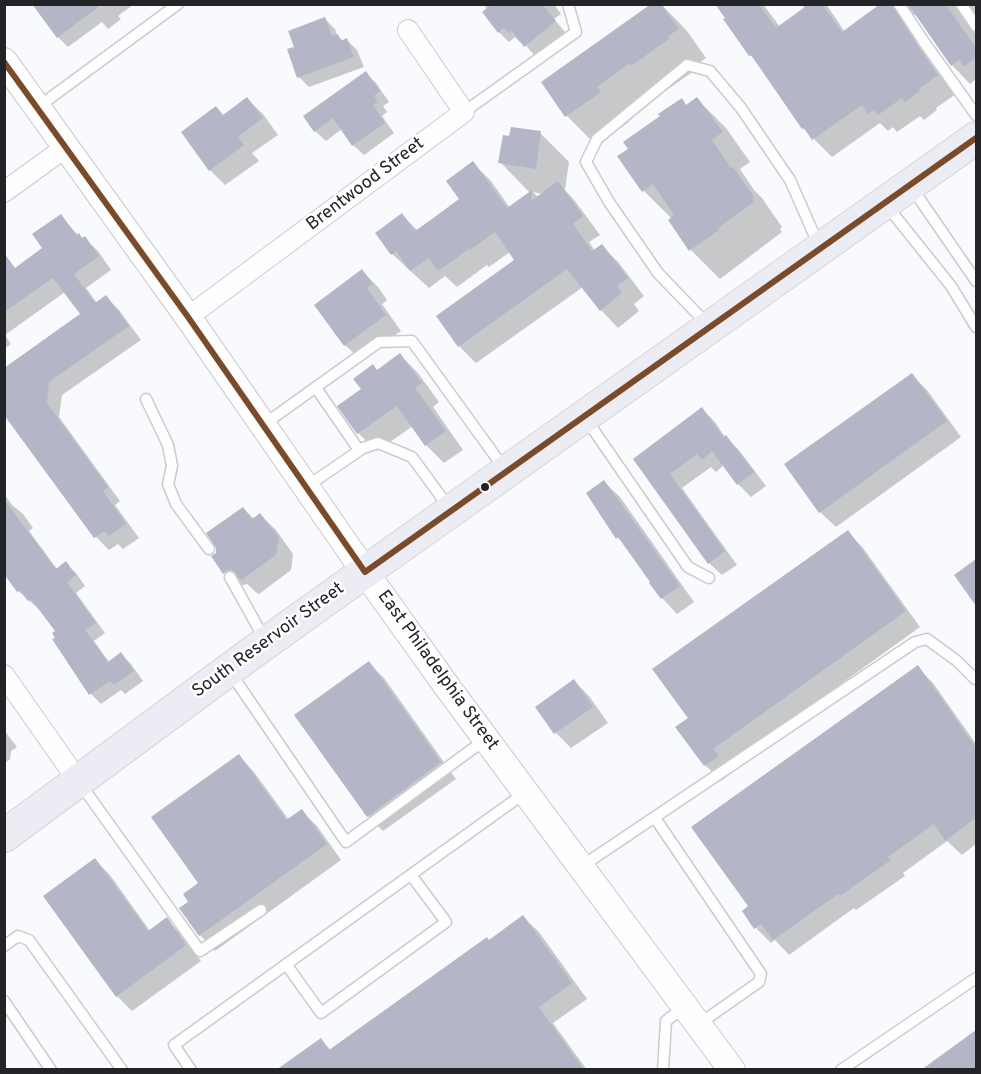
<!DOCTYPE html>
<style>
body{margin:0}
#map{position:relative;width:981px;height:1074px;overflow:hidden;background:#f9fafd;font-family:Overpass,sans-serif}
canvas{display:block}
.frame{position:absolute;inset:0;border:6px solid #232427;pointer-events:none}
</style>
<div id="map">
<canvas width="981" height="1074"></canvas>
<div class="frame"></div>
</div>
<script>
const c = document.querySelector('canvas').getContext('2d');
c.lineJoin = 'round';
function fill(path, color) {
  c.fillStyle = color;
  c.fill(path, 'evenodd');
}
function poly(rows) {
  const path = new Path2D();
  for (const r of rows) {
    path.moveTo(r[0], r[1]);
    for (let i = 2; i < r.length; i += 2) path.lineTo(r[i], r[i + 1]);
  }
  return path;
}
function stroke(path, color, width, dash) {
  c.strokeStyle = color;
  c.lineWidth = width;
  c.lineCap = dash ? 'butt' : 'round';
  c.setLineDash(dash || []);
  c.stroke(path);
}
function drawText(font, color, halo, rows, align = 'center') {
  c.font = font + ' Overpass,sans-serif';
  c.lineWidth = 5;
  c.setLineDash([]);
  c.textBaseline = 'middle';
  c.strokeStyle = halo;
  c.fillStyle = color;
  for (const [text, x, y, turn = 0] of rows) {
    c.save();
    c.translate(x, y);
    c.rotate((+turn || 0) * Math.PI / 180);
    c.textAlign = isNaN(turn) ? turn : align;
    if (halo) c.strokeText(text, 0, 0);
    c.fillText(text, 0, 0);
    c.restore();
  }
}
fill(poly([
 [46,4,134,4,118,16,121,19,108,29,102,22,68,47,58,37],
 [484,4,554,4,561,14,554,19,565,32,535,56,522,41,520,42,515,37,509,42,499,32],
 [661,4,687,31,706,58,695,66,697,69,661,94,659,92,625,117,629,122,596,145,567,116,543,82],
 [720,4,763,4,780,27,805,9,801,4,826,4,845,32,882,4,976,4,976,16,974,16,972,28,976,34,976,79,970,84,952,65,917,15,914,15,910,20,956,94,936,108,937,110,924,120,920,116,897,132,893,127,888,131,880,123,832,157,803,128,758,62,750,55,727,19],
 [325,19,335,29,337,35,343,41,347,40,357,50,364,67,309,87,299,77,296,48],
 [365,73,376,83,389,102,383,106,387,112,382,116,394,133,364,155,353,145,342,129,326,141,315,131,305,117],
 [247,99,263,114,278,135,252,153,259,161,225,185,210,170,224,116],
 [697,99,726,128,750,162,740,169,754,190,762,198,782,227,780,229,782,232,720,279,691,250,672,219,644,191,619,157,630,149,682,100,687,106],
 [540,133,569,162,565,190,575,201,600,235,589,242,595,251,602,246,619,263,644,296,634,304,639,311,618,328,601,310,583,287,476,363,459,346,516,261,510,252,489,267,487,265,457,287,445,276,429,288,392,254,402,215,418,231,461,199,473,163,491,181,510,208,530,193,500,162,511,138],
 [533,192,543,194,538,197],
 [61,216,78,235,83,239,84,238,98,251,111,270,86,288,97,303,106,297,119,310,141,340,62,395,59,417,120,501,115,505,139,538,123,549,118,544,109,550,96,537,4,412,82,314,65,292,5,335,11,344,4,349,4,271,15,270,44,248],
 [362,271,378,287,387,300,382,304,401,331,361,360,345,345],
 [400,355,418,373,439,402,433,407,463,450,444,463,426,445,413,426,377,451,358,433,340,406,363,390,373,366,378,371],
 [912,375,927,390,961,437,836,527,820,512],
 [702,409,715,422,725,437,739,450,766,486,751,497,738,484,724,465,716,472,711,467,682,488,737,565,722,575,709,563,635,459],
 [604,482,620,497,694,602,677,614,662,598,628,548,618,538,588,493],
 [4,494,12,505,23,514,33,528,29,531,57,569,65,563,76,573,85,586,76,593,105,633,94,641,109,662,121,654,131,664,143,681,125,694,121,690,101,704,91,694,54,640,57,638,57,631,40,610,18,591,4,572],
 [243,508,254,519,260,515,276,530,293,554,291,570,259,594,257,593,247,584,243,585,240,588,225,573,213,556,217,553],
 [848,532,863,548,920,627,728,765,733,772,721,781,705,765,677,727,690,718],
 [976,561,976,603,956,575],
 [369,663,384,678,456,779,383,831,368,816],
 [917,667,933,683,976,744,976,844,962,855,947,841,903,873,905,876,856,910,854,908,789,955,775,940,771,943,756,928,750,907],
 [574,681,589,696,608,723,571,748,556,733],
 [4,730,17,747,11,751,10,759,5,763],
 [239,756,254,772,289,820,301,811,317,826,341,860,215,951,200,935,190,902,200,884],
 [95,860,110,875,150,931,166,919,182,935,201,961,132,1011,117,996],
 [523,917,539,932,587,999,553,1023,587,1070,279,1070,321,1040,331,1050],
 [976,1031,976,1070,924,1070]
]), '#0003');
fill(poly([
 [32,4,102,4,57,38],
 [492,4,542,4,556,21,524,47,512,31,509,33,504,28,498,33,482,12],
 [651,4,661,4,679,29,667,37,669,39,631,66,630,63,597,87,601,92,565,117,541,82],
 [715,4,759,4,776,28,809,4,822,4,842,32,880,4,892,4,918,46,938,75,919,89,920,91,905,102,902,98,878,115,874,110,868,114,862,105,812,140,804,128,802,129,751,55,749,56,723,19,725,18],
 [908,4,945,4,976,47,976,58,964,67,959,60,951,66],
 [325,17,332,36,338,34,341,41,347,38,354,57,297,78,287,49,294,47,288,31],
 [366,71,380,91,374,96,378,102,373,105,385,123,352,146,333,118,314,132,303,116],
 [247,97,263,118,238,137,244,145,209,171,181,132,216,106,223,115],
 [697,97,723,132,712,140,731,168,733,167,754,197,752,199,754,202,718,228,719,230,689,251,668,220,674,215,653,184,642,192,617,156,628,149,623,142,660,116,658,114,682,98,686,105],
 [511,127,541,131,536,169,498,163,503,135,509,136],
 [473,161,507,208,532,190,531,201,558,181,583,216,573,224,592,251,602,244,628,278,617,286,622,293,600,311,567,269,458,347,436,316,514,260,495,232,470,250,469,249,438,271,429,258,410,271,396,251,391,255,375,233,402,213,415,231,432,219,459,199,446,181],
 [61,214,76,235,79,233,82,238,85,236,99,256,74,274,95,303,106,295,129,326,49,382,47,403,108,487,103,491,126,524,109,536,104,531,94,538,4,415,4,368,80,314,53,278,4,312,4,253,15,268,42,248,32,234],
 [362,269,373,284,367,288,386,315,344,346,314,305],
 [400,353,422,383,415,388,446,431,425,446,397,406,357,434,337,406,361,389,353,379,373,364,377,370],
 [912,373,947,421,819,513,784,464],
 [702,407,723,437,726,435,754,472,737,485,712,451,702,460,697,454,670,474,725,551,708,564,633,459],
 [604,480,680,586,661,599,649,583,650,582,618,537,616,539,586,493],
 [4,499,56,569,66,561,76,575,67,582,96,623,85,630,108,662,121,652,134,671,114,685,110,681,89,695,52,639,55,638,52,633,55,631,31,599,28,601,20,590,17,592,4,574],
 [243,507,252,519,260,513,279,537,276,555,243,579,239,579,234,571,231,570,227,570,223,574,211,556,216,553,216,548,206,533],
 [848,530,906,611,713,749,719,756,704,766,675,727,688,718,652,669],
 [976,559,976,606,954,575],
 [369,661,441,762,367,817,294,715],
 [918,665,976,748,976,818,945,841,934,824,888,857,891,860,840,896,838,894,773,940,761,924,754,929,742,911,748,906,691,827],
 [574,679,593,707,554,734,535,707],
 [239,754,286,820,302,809,327,844,199,936,179,908,188,902,183,894,198,883,151,817],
 [95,858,148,931,167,917,186,945,116,997,43,896],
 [523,915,572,983,539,1007,584,1070,276,1070,321,1038,329,1050,487,937,489,940],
 [976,1030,976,1070,921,1070]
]), '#b3b6c6');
const service = poly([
 [899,4,924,42,976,115],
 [961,4,976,26],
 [38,107,178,4],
 [464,112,576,32,568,4],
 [912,188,976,281],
 [887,206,951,286,976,327],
 [708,325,658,273,609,202,586,162,597,139,687,65,710,71,741,108,790,180,819,246],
 [316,388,359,450],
 [146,399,168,445,172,466,168,484,176,504,209,549],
 [586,419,688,567,709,578],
 [263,425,379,342,412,341,506,471],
 [306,487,363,448,378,443,412,457,450,509],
 [230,577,265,640],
 [230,672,346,842,486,739],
 [79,782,200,951,261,910],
 [655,818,761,974,759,982,699,1024],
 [582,866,915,642,927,639,957,661,975,679],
 [4,946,18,936,29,940,122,1070],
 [286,964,321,1013,446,922,411,875],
 [4,1001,51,1070],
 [191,1070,174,1045,526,792],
 [663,1070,666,1021,684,1007],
 [841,1070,976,978]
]);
const minor = poly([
 [4,192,66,147],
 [188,317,464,112,408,30],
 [4,675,79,782]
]);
const tertiary = poly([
 [4,61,188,317,365,572,451,692,732,1070]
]);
const primary = poly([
 [4,836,249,655,365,572,976,138]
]);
stroke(service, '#cacbce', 13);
stroke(minor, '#cacbce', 22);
stroke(tertiary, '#cacbce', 28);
stroke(primary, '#d5d6d7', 34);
stroke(service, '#fefeff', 10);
stroke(minor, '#fefeff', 20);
stroke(tertiary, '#fefeff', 26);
stroke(primary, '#ebecf4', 32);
stroke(poly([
 [4,62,188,317,365,572,976,138]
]), '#7a4b2a', 6);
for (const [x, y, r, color] of [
 [485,487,5,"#232427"]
]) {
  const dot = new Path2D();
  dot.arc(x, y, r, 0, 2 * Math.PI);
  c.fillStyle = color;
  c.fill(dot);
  stroke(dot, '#fff', 2);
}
drawText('18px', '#232427', '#fff', [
 ["Brentwood Street",366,185,-37],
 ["South Reservoir Street",269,641,-36],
 ["East Philadelphia Street",437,671,54]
]);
</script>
